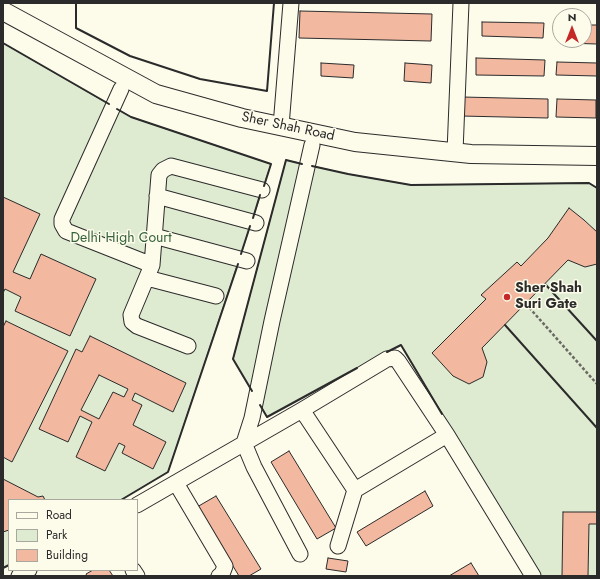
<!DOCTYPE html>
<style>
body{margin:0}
#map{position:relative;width:600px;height:579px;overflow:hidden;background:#fdfbea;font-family:Jost,sans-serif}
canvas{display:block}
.frame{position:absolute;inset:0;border:4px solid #2b2b2b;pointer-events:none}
.legend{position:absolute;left:8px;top:499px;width:130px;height:72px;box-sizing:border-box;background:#fdfbea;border:1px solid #a9a89e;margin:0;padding:5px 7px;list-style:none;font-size:12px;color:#2b2b2b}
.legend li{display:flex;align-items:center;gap:8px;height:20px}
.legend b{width:20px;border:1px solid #a9a89e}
.north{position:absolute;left:552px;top:8px;width:40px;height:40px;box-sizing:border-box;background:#fdfbea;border:1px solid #a9a89e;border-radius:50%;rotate:0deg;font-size:11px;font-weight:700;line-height:16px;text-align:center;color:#2b2b2b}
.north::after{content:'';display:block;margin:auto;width:14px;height:18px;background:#c62828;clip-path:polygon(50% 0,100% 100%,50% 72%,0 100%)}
</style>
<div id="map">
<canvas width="600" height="579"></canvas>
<div class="frame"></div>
<ul class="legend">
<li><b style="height:5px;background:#fdfbea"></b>Road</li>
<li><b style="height:11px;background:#deebd1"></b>Park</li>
<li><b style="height:11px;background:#f2b8a0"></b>Building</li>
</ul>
<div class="north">N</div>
</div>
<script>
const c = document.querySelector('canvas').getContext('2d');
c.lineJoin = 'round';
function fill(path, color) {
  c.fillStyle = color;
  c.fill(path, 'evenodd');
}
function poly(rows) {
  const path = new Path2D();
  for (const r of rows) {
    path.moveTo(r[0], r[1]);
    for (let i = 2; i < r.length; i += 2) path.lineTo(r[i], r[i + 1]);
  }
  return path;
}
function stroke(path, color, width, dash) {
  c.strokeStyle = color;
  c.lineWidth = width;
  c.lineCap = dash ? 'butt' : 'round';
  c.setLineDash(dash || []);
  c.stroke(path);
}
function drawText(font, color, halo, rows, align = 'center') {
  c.font = font + ' Jost,sans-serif';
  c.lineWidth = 3;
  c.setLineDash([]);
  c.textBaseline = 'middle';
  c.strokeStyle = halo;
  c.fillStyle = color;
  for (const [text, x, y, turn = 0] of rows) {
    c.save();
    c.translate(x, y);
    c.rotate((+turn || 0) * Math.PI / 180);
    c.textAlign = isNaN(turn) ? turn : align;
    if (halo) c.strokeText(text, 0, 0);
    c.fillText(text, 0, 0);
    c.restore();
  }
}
const green = poly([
 [3,43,131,117,271,164,168,472,121,500,9,500,9,565,3,568,3,43],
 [286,160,348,174,411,185,589,183,597,188,597,576,538,576,401,345,267,417,233,359,286,160]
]);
fill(green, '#deebd1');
stroke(green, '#74746e', 1);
const building = poly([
 [300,11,432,14,431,41,299,38,300,11],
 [482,22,544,23,543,38,482,36,482,22],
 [584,25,597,25,597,44,564,43,564,40,584,40,584,25],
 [476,58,545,60,544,76,476,75,476,58],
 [557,62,597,63,597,76,556,75,557,62],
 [321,63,354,65,353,78,321,76,321,63],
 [405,63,432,65,431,83,404,81,405,63],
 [462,97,548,99,548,118,461,116,462,97],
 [557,99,596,100,596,118,556,117,557,99],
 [3,197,40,214,13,272,30,279,41,254,96,279,70,336,15,311,21,297,5,289,3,293,3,197],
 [569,208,584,220,597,232,597,264,585,267,568,260,482,348,487,362,483,377,469,384,453,376,432,353,486,299,481,295,517,262,521,266,548,238,569,208],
 [6,321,68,351,12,462,3,457,3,327,6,321],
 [90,336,186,383,173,412,135,393,132,400,142,405,133,425,166,442,153,469,122,453,125,446,119,443,105,471,76,457,92,422,80,416,68,442,39,429,76,349,82,352,90,336],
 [99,375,128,389,124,397,113,392,99,419,81,410,99,375],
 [289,451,336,528,317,539,271,462,289,451],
 [3,479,38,497,43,496,45,500,9,500,9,530,3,532,3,479],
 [425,491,433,506,366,546,357,532,425,491],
 [216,496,261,569,249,576,239,576,197,507,216,496],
 [563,512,597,512,597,524,589,524,588,576,562,576,563,512],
 [328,558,348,561,346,572,326,569,328,558],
 [471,563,479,576,449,576,471,563],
 [93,570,109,570,113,576,87,576,86,574,93,570]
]);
fill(building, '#f2b8a0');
stroke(building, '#2b2b2b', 1);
const minor = poly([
 [121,89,62,219,62,224,66,231,152,265,131,315,132,322,137,326,188,346],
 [281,126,291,3],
 [455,152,461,3],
 [157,196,256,223],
 [154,236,247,261],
 [152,265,159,175,163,170,171,166,262,190],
 [147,278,216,296],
 [302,410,355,490,447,435],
 [176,483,225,566,222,574,219,576],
 [137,505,302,410,387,359,395,358,398,361,447,435,533,576],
 [338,546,355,490],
 [300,554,254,467,244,443,252,418,272,321,312,145],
 [133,570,137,576],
 [19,576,29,570]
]);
const major = poly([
 [3,11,156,94,242,118,355,142,471,154,597,156]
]);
stroke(minor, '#2b2b2b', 17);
stroke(major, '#2b2b2b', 20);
stroke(poly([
 [526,304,597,384]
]), '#6a6964', 2.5, [3, 2]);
stroke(minor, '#fdfbea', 15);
stroke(major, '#fdfbea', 18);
stroke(poly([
 [76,3,76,28,130,56,200,79,267,91,274,3],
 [3,43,109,104],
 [117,109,131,117,271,164,264,186],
 [312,166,348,174,411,185,589,183,597,188],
 [253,218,260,195],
 [241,254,250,226],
 [545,284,597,341],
 [505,325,597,428],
 [387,352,401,345,442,414],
 [252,391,233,359,286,160,302,164],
 [260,405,267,417,357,368],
 [121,500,168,472,238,264],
 [3,568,9,565]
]), '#2b2b2b', 2);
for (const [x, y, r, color] of [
 [507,297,4,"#c62828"]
]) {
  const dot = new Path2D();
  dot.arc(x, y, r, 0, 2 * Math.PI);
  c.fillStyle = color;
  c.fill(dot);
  stroke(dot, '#fdfbea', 1.5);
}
drawText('14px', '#2b2b2b', '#fdfbea', [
 ["Sher Shah Road",288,127,12]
]);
drawText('14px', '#34623c', '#fdfbea', [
 ["Delhi High Court",121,239]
]);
drawText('bold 14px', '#2b2b2b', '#fdfbea', [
 ["Sher Shah",515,289],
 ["Suri Gate",515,305]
], 'left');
</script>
